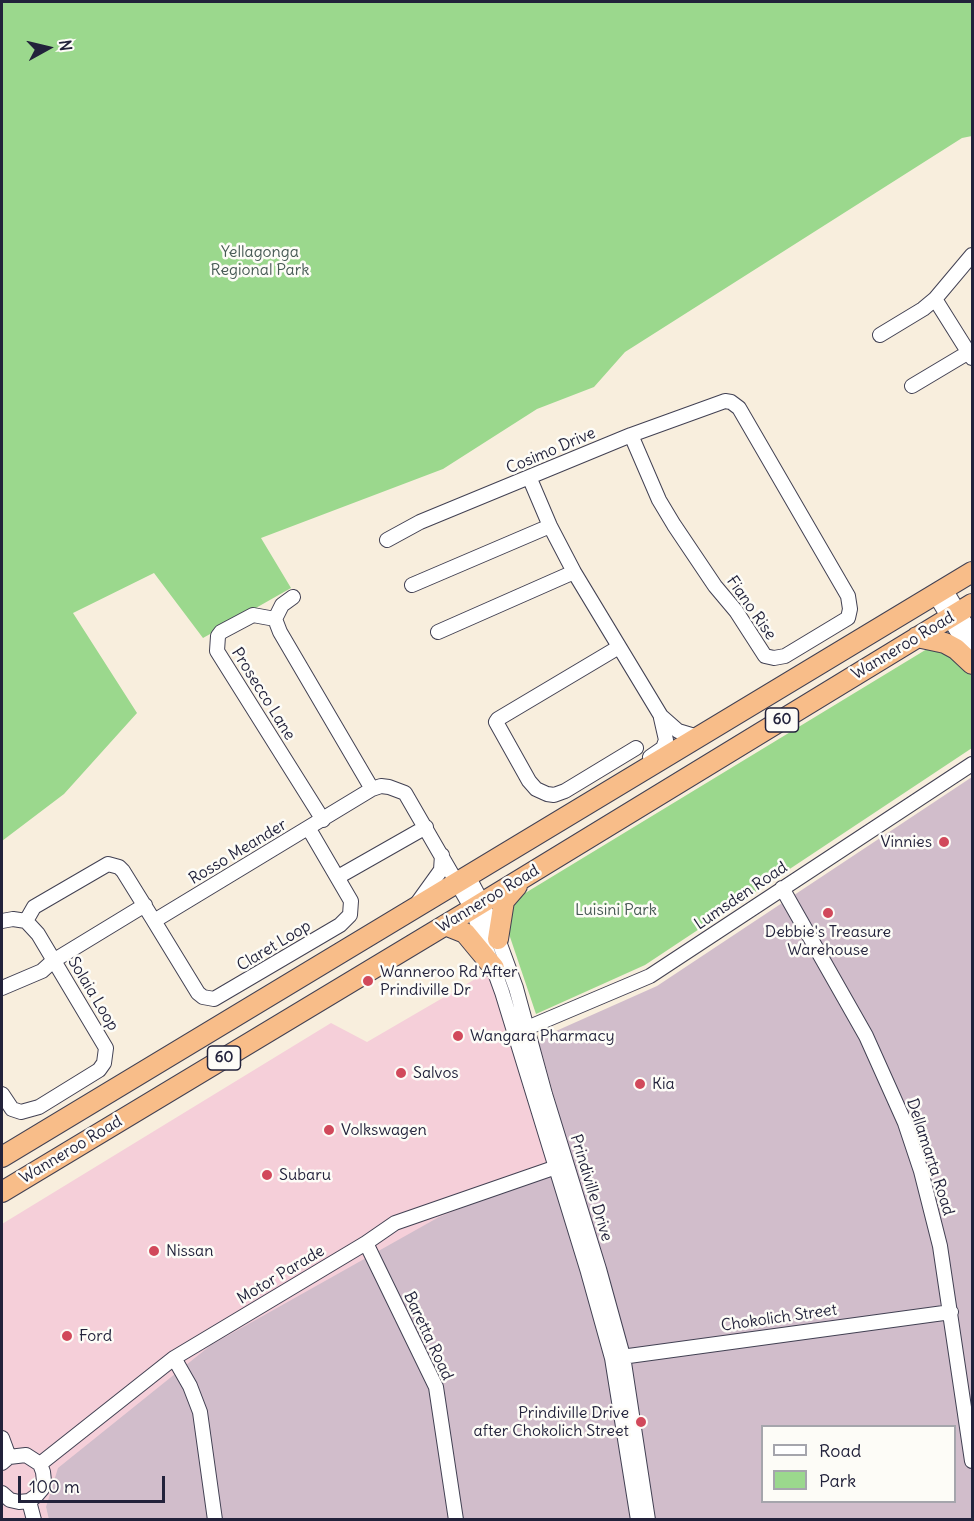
<!DOCTYPE html>
<style>
body{margin:0}
#map{position:relative;width:974px;height:1521px;overflow:hidden;background:#f8eedd;font-family:Delius,sans-serif}
canvas{display:block}
.frame{position:absolute;inset:0;border:3px solid #22223b;pointer-events:none}
.legend{position:absolute;left:761px;top:1425px;width:195px;height:78px;box-sizing:border-box;background:#fdfcf7;border:2px solid #a5a5ac;margin:0;padding:8px 10px;list-style:none;font-size:18px;color:#22223b}
.legend li{display:flex;align-items:center;gap:12px;height:30px}
.legend b{width:30px;border:2px solid #a5a5ac}
.north{position:absolute;left:18px;top:18px;width:60px;height:60px;-webkit-text-stroke:4px #fdfcf7;paint-order:stroke;rotate:82deg;font-size:16px;font-weight:700;line-height:24px;text-align:center;color:#22223b}
.north::after{content:'';display:block;margin:auto;width:21px;height:27px;background:#22223b;clip-path:polygon(50% 0,100% 100%,50% 72%,0 100%)}
.scale{position:absolute;left:18px;top:1476px;width:147px;height:27px;box-sizing:border-box;border:3px solid #22223b;border-top:0;padding-left:8px;font-size:18px;line-height:21px;white-space:nowrap;color:#22223b;-webkit-text-stroke:4px #fdfcf7;paint-order:stroke}
</style>
<div id="map">
<canvas width="974" height="1521"></canvas>
<div class="frame"></div>
<ul class="legend">
<li><b style="height:8px;background:#fff"></b>Road</li>
<li><b style="height:16px;background:#9bd88d"></b>Park</li>
</ul>
<div class="north">N</div>
<div class="scale">100 m</div>
</div>
<script>
const g = document.querySelector('canvas').getContext('2d');
g.lineJoin = 'round';
function fillPath(path, color) { g.fillStyle = color; g.fill(path, 'evenodd'); }
const shape = rows => new Path2D(rows.map(r => 'M' + r).join(''));
function strokePath(path, color, width, dash) { g.strokeStyle = color; g.lineWidth = width; g.lineCap = dash ? 'butt' : 'round'; g.setLineDash(dash || []); g.stroke(path); }
function write(font, color, halo, rows, align = 'center') {
  g.font = font + ' Delius,sans-serif'; g.lineWidth = 5; g.setLineDash([]); g.textBaseline = 'middle'; g.strokeStyle = halo; g.fillStyle = color; for (const [text, x, y, turn = 0] of rows) {
    g.save(); g.translate(x, y); g.rotate((+turn || 0) * Math.PI / 180); g.textAlign = isNaN(turn) ? turn : align; if (halo) g.strokeText(text, 0, 0); g.fillText(text, 0, 0); g.restore();
  }
}
fillPath(shape([
 [501,964,538,1039,574,1164,46,1507,49,1519,2,1520,2,1224,331,1023,367,1042]
]), '#f5cfd9');
fillPath(shape([
 [972,777,972,1519,49,1520,46,1507,58,1468,211,1345,439,1217,573,1164,538,1039,657,986],
 [762,1426,954,1426,954,1502,762,1502]
]), '#d1bdcb');
fillPath(shape([
 [2,2,972,2,972,136,962,138,625,352,594,387,537,409,443,469,261,538,291,588,203,638,154,573,73,613,137,713,64,794,2,841],
 [950,635,972,675,972,748,645,965,536,1014,509,934,494,912]
]), '#9bd88d');
const minor = shape([
 [935,299,972,358],
 [880,335,923,309,935,299,972,255],
 [912,386,969,352],
 [530,479,550,526,574,572,661,716,678,731,698,737],
 [387,540,420,522,631,435,725,401,731,402,739,408,848,596,850,609,848,618,785,656,774,658,765,656,736,611,715,586,674,525,659,500,631,435],
 [412,585,550,526],
 [945,589,972,634],
 [935,595,972,656],
 [293,597,282,605,275,619,280,632,372,789],
 [275,619,253,615,221,632,218,636,217,651,323,820],
 [438,632,574,572],
 [619,647,498,719,496,722,529,781,536,789,547,794,554,795,565,791,636,748],
 [650,757,663,748,666,740,661,718],
 [468,876,482,902,498,939,516,988,545,1094,599,1269,623,1356,648,1520],
 [338,877,426,827],
 [782,888,866,1036,905,1123,921,1171,940,1246,972,1461],
 [418,902,441,870,442,855],
 [2,921,13,919,26,921,38,934,106,1048,104,1063,99,1070,39,1107,21,1112,12,1109,2,1094],
 [26,921,34,907,108,864,119,867,123,871,154,921,372,789,381,786,389,787,405,793,472,909,502,992,588,1272,612,1358,638,1520],
 [154,921,198,993,203,997,214,999,340,925,350,915,351,901,309,829],
 [2,988,42,971,53,961,145,905],
 [520,1031,650,976,972,764],
 [366,1243,436,1387,456,1520],
 [174,1358,190,1386,200,1412,215,1520],
 [614,1358,951,1312],
 [2,1438,9,1457],
 [2,1463,9,1457,26,1455,40,1464,43,1472,44,1481,42,1489,36,1496,29,1501,19,1502,10,1500,2,1493],
 [40,1464,174,1358,366,1243,395,1223,565,1164],
 [29,1501,34,1520]
]);
const highway = shape([
 [917,637,945,643,956,649,972,664],
 [445,925,465,933,494,968],
 [498,939,504,901,517,886],
 [2,1157,972,572],
 [2,1192,472,909,972,604]
]);
strokePath(minor, '#424153', 16);
strokePath(highway, '#424153', 22);
strokePath(minor, '#fff', 14);
strokePath(highway, '#f8bd89', 20);
for (const [x, y, r, color] of [
 [944,842,6,"#d1495b"],
 [828,913,6,"#d1495b"],
 [368,981,6,"#d1495b"],
 [458,1036,6,"#d1495b"],
 [401,1073,6,"#d1495b"],
 [640,1084,6,"#d1495b"],
 [329,1130,6,"#d1495b"],
 [267,1175,6,"#d1495b"],
 [154,1251,6,"#d1495b"],
 [67,1336,6,"#d1495b"],
 [641,1422,6,"#d1495b"]
]) { const dot = new Path2D(); dot.arc(x, y, r, 0, 2 * Math.PI); g.fillStyle = color; g.fill(dot); strokePath(dot, '#fdfcf7', 2); }
for (const [x, y, w] of [
 [782,720,33],
 [224,1058,33]
]) { const box = new Path2D(); box.roundRect(x - w / 2, y - 12, w, 24, 4.5); g.fillStyle = '#fdfcf7'; g.fill(box); strokePath(box, '#22223b', 1.5); }
write('bold 15px', '#22223b', null, [
 ["60",782,720],
 ["60",224,1058]
]);
write('16px', '#465954', '#fdfcf7', [
 ["Yellagonga",260,252],
 ["Regional Park",260,270],
 ["Luisini Park",616,910]
]);
write('16px', '#22223b', '#fdfcf7', [
 ["Cosimo Drive",551,451,-23],
 ["Fiano Rise",751,608,55],
 ["Wanneroo Road",903,646,-31],
 ["Prosecco Lane",263,694,58],
 ["Rosso Meander",238,852,-31],
 ["Lumsden Road",741,896,-34],
 ["Wanneroo Road",488,899,-31],
 ["Claret Loop",274,946,-31],
 ["Solaia Loop",93,994,59],
 ["Wanneroo Road",71,1150,-31],
 ["Dellamarta Road",930,1157,72],
 ["Prindiville Drive",591,1188,73],
 ["Motor Parade",281,1275,-31],
 ["Chokolich Street",779,1318,-8],
 ["Baretta Road",428,1336,65]
]);
write('16px', '#22223b', '#fdfcf7', [
 ["Vinnies",932,842,"right"],
 ["Debbie's Treasure",828,932,"center"],
 ["Warehouse",828,950,"center"],
 ["Wanneroo Rd After",380,972],
 ["Prindiville Dr",380,990],
 ["Wangara Pharmacy",470,1036],
 ["Salvos",413,1073],
 ["Kia",652,1084],
 ["Volkswagen",341,1130],
 ["Subaru",279,1175],
 ["Nissan",166,1251],
 ["Ford",79,1336],
 ["Prindiville Drive",629,1413,"right"],
 ["after Chokolich Street",629,1431,"right"]
], 'left');
</script>
